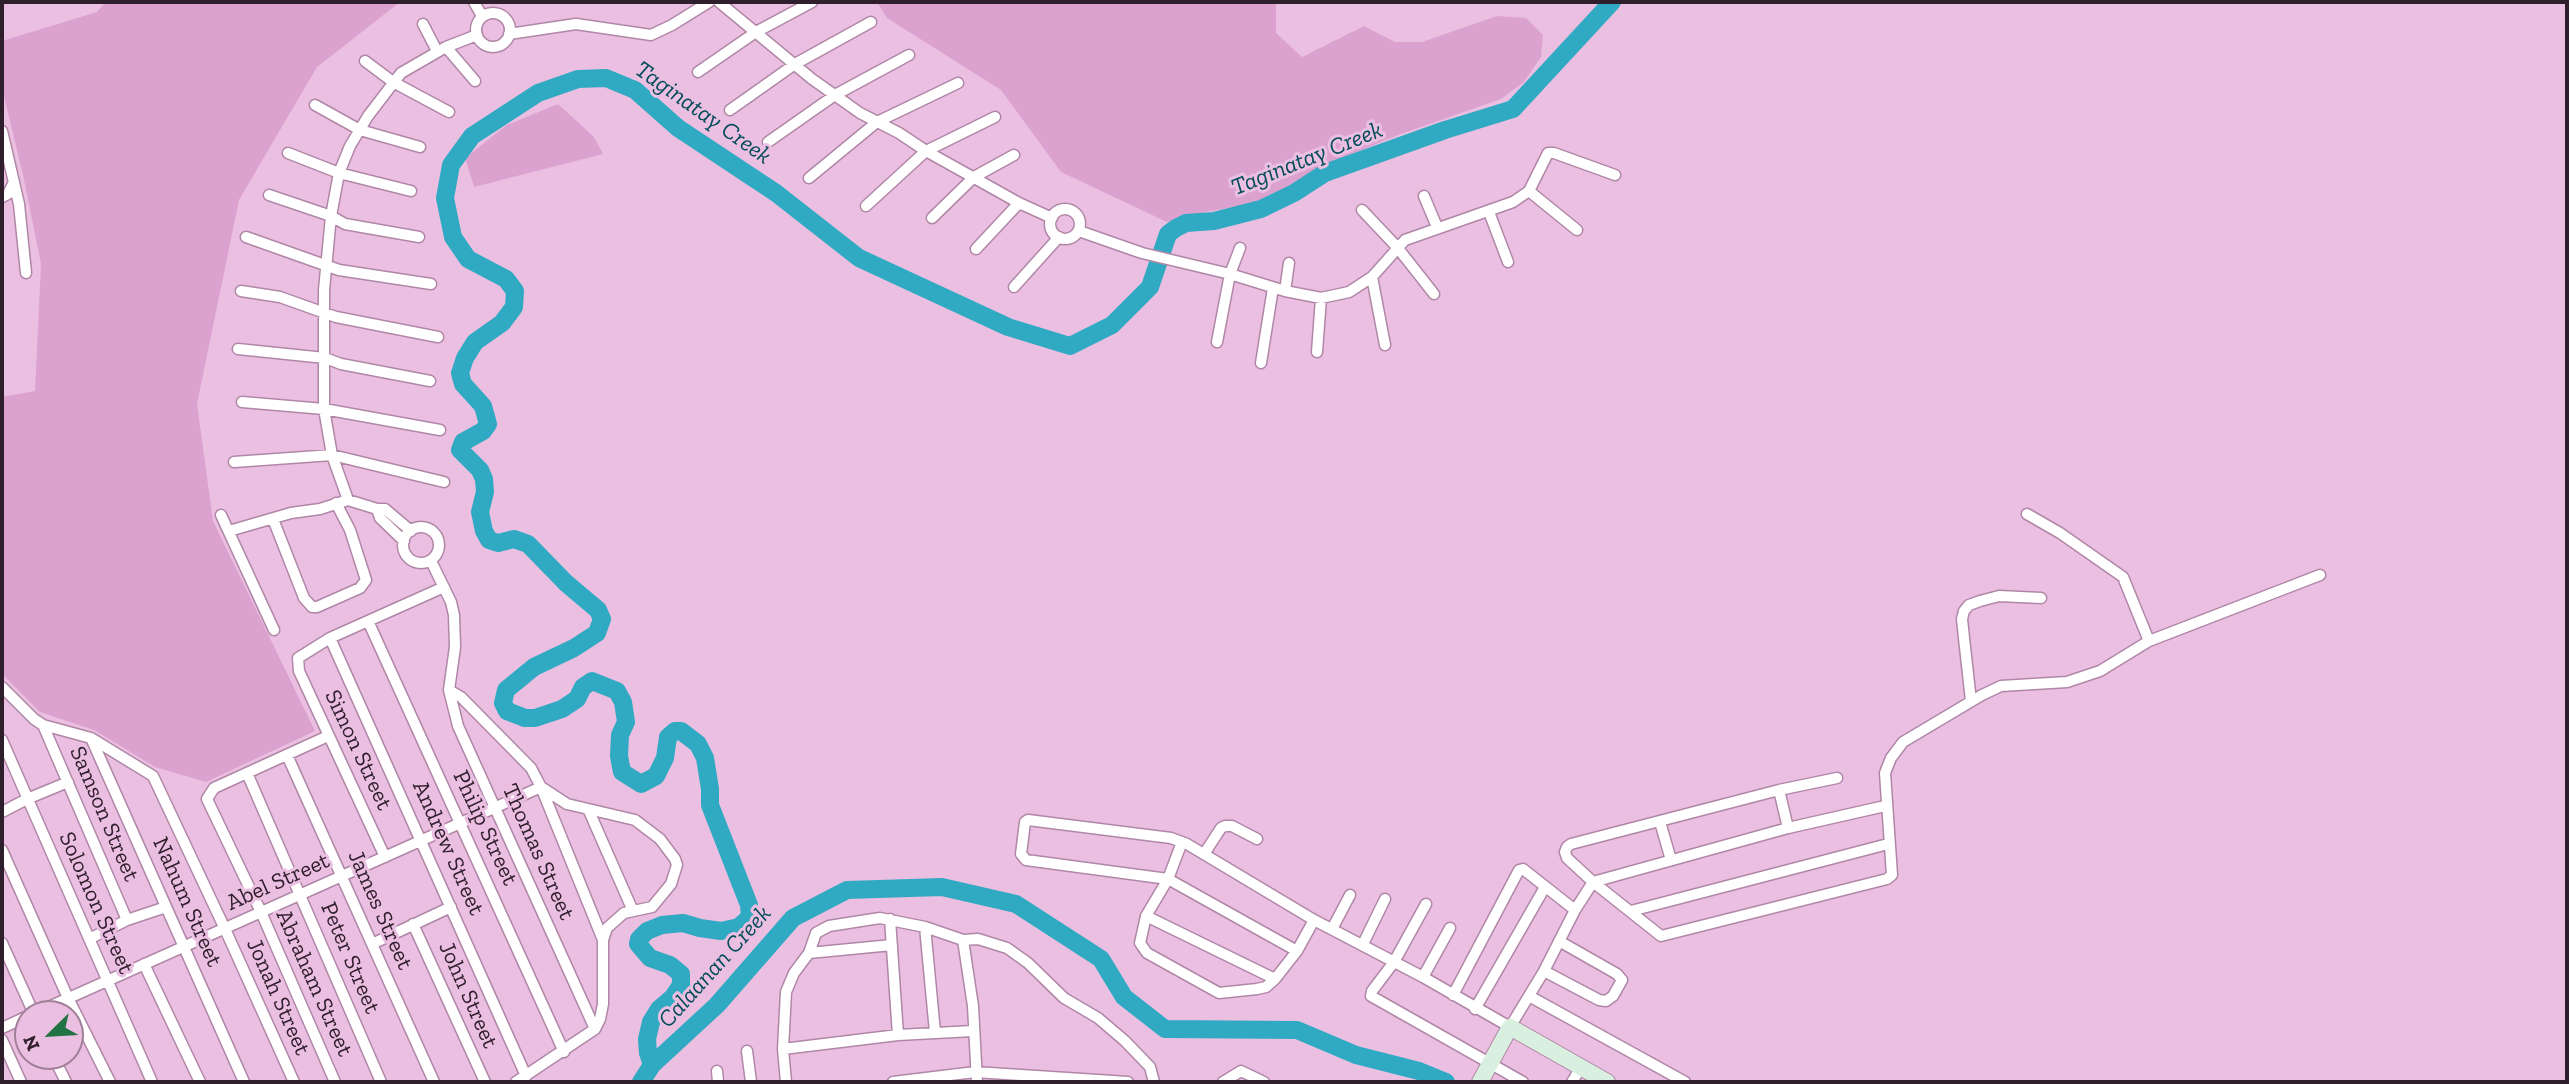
<!DOCTYPE html>
<style>
body{margin:0}
#map{position:relative;width:2569px;height:1084px;overflow:hidden;background:#ebbfe1;font-family:"Zilla Slab",serif}
canvas{display:block}
.frame{position:absolute;inset:0;border:4px solid #2f1e2b;pointer-events:none}
.north{position:absolute;left:14px;top:1000px;width:70px;height:70px;box-sizing:border-box;background:#ebbfe1;border:2px solid #a07f98;border-radius:50%;rotate:246deg;font-size:19px;font-weight:700;line-height:28px;text-align:center;color:#2f1e2b}
.north::after{content:'';display:block;margin:auto;width:24px;height:32px;background:#217344;clip-path:polygon(50% 0,100% 100%,50% 72%,0 100%)}
</style>
<div id="map">
<canvas width="2569" height="1084"></canvas>
<div class="frame"></div>
<div class="north">N</div>
</div>
<script>
const g = document.querySelector('canvas').getContext('2d');
g.lineJoin = 'round';
function fillPath(path, color) { g.fillStyle = color; g.fill(path, 'evenodd'); }
const shape = rows => new Path2D(rows.map(r => 'M' + r).join(''));
function strokePath(path, color, width, dash) { g.strokeStyle = color; g.lineWidth = width; g.lineCap = dash ? 'butt' : 'round'; g.setLineDash(dash || []); g.stroke(path); }
function write(font, color, halo, rows, align = 'center') {
  g.font = font + ' "Zilla Slab",serif'; g.lineWidth = 6; g.setLineDash([]); g.textBaseline = 'middle'; g.strokeStyle = halo; g.fillStyle = color; for (const [text, x, y, turn = 0] of rows) {
    g.save(); g.translate(x, y); g.rotate((+turn || 0) * Math.PI / 180); g.textAlign = isNaN(turn) ? turn : align; if (halo) g.strokeText(text, 0, 0); g.fillText(text, 0, 0); g.restore();
  }
}
fillPath(shape([
 [106,2,400,2,317,67,239,200,197,404,213,521,315,731,206,782,155,767,94,730,40,712,2,674,2,397,35,391,41,264,23,175,2,88,2,41,97,12],
 [877,2,1276,2,1276,33,1302,57,1364,26,1395,42,1422,42,1497,16,1526,18,1543,35,1541,57,1524,82,1501,99,1398,135,1330,163,1274,195,1246,205,1188,215,1167,222,1061,172,1001,90,887,18],
 [558,104,594,137,603,154,474,187,465,158,507,125]
]), '#dba2cf');
strokePath(shape([
 [652,1065,648,1053,647,1039,651,1022,659,1009,673,997,681,985,681,974,670,965,650,958,638,944,639,939,647,931,662,925,683,923,700,928,721,931,739,927,750,917,749,905,710,805,710,789,705,758,698,744,681,731,675,731,668,737,665,758,656,776,641,784,622,772,619,756,620,735,626,722,623,702,617,691,592,681,583,687,577,699,562,709,535,718,525,718,507,711,503,703,506,690,534,667,574,648,597,633,602,619,598,610,566,583,528,544,514,539,498,543,489,540,484,531,480,512,485,492,484,479,480,470,460,450,463,442,483,431,488,424,483,406,463,384,460,373,465,358,475,342,502,323,514,307,515,291,506,279,468,259,453,237,445,198,451,165,472,136,538,93,578,79,606,78,635,90,678,128,776,193,859,258,1008,327,1070,346,1112,325,1150,287,1168,234,1176,228,1186,223,1214,221,1261,209,1294,193,1325,173,1445,130,1513,109,1612,2],
 [641,1082,652,1065,717,1005,793,918,847,890,942,887,1016,904,1101,959,1124,997,1165,1029,1297,1030,1356,1055,1419,1071,1446,1082]
]), '#30aac2', 18);
const street = shape([
 [474,2,482,16],
 [719,2,812,79,860,113,899,133,926,151,1019,203,1052,218],
 '476 30a17 17 0 1 1 34 0a17 17 0 1 1-34 0Z',
 [423,24,437,51],
 [509,34,576,24,651,35,672,25,709,2],
 [446,47,475,81],
 [365,61,393,82,449,112],
 [698,72,756,32,812,2],
 [315,105,360,130,420,147],
 [730,110,795,64,871,22],
 [2,131,19,204,26,273],
 [768,142,835,95,909,55],
 [288,153,339,173,411,191],
 [809,178,877,122,958,83],
 [1529,191,1577,230],
 [269,195,331,216,345,224,419,237],
 [1424,196,1437,227],
 [2,197,8,194,14,182],
 [866,206,926,151,995,117],
 '1050 224a15 15 0 1 1 30 0a15 15 0 1 1-30 0Z',
 [1362,210,1397,247,1434,294],
 [1489,212,1508,262],
 [932,218,974,177,1014,155],
 [1079,231,1142,253,1230,274,1285,291,1321,298,1349,292,1372,277,1405,240,1513,202,1529,191,1548,153,1554,153,1615,175],
 [246,237,339,270,431,284],
 [976,249,1019,203],
 [1372,277,1385,345],
 [1014,287,1059,237],
 [241,291,280,297,336,317,438,337],
 [1285,291,1289,263],
 [1217,342,1230,274,1240,248],
 [238,349,325,358,341,364,430,381],
 [1317,352,1321,298],
 [1261,363,1273,288],
 [242,402,324,409,440,430],
 [234,462,332,455,444,482],
 [348,500,332,455,324,409,324,290,331,216,339,173,350,146,368,116,401,73,446,47,477,35],
 [377,509,380,518,404,541],
 [2027,514,2060,533,2123,577,2149,641],
 [221,515,274,630],
 [273,519,304,598,312,607,317,607,360,588,366,580,350,530,336,503],
 '403 545a18 18 0 1 1 36 0a18 18 0 1 1-36 0Z',
 [229,531,291,513,320,509,348,500,377,509,385,509,411,531],
 [431,561,451,602,454,615,455,647,449,690,458,726,595,1029],
 [368,621,564,1052],
 [330,638,526,1076],
 [2,687,34,719,43,725,91,738,153,776,225,929,294,1082],
 [449,690,461,697,531,768,541,787,603,940],
 [1971,701,1964,638,1962,619,1964,611,1969,605,1980,601,1999,596,2041,598],
 [43,725,127,920],
 [328,736,214,788,207,799,261,912,335,1082],
 [91,738,244,1082],
 [2,740,152,1082],
 [287,755,434,1082],
 [247,773,381,1082],
 [1837,778,1779,790,1571,844,1567,847,1565,852,1567,858,1593,882,1661,936,1887,879,1892,875,1885,773,1891,758,1903,742,1982,695,2001,686,2067,682,2100,671,2149,641,2320,575],
 [1779,790,1788,828],
 [589,811,633,911],
 [2,812,27,799,68,782],
 [1660,822,1671,860],
 [1182,842,1168,879,1146,916,1140,943,1147,953,1219,993,1257,989,1266,987,1275,979,1297,951,1314,920],
 [2,850,68,998,110,1082],
 [1204,854,1221,828,1225,826,1232,826,1257,839],
 [385,857,299,671,298,658,330,638,444,587],
 [1426,904,1394,962,1372,991,1371,996,1523,1082],
 [1631,911,1888,844],
 [1146,916,1275,979],
 [890,919,898,1035],
 [413,924,485,1082],
 [925,927,935,1032],
 [1332,929,1350,895],
 [91,938,127,920,166,907],
 [963,940,973,1006,977,1082],
 [2,943,34,1014],
 [372,944,451,907],
 [1363,944,1385,899],
 [1297,951,1168,879,1026,860,1021,854,1025,822,1028,820,1171,838,1187,844,1314,920,1423,977,1510,1027,1544,971,1575,910,1593,882,1788,828,1885,806],
 [809,953,892,945],
 [144,964,200,1082],
 [1544,971,1599,1000,1606,1001,1613,996,1622,980,1617,974,1559,941],
 [1423,977,1450,928],
 [1453,995,1519,870,1523,869,1575,910],
 [1529,996,1685,1082],
 [1475,1009,1545,887],
 [33,1014,541,787],
 [2,1028,28,1016],
 [2,1040,21,1082],
 [783,1049,898,1035,973,1031],
 [747,1051,751,1082],
 [53,1056,66,1082],
 [717,1071,718,1082],
 [516,1082,595,1029,600,1019,603,1004,603,940,607,928,624,913,652,907,671,884,677,865,675,859,660,839,635,820,567,804,541,787],
 [786,1082,783,1049,786,992,794,973,809,953,816,933,829,926,880,918,925,927,963,940,978,939,1007,948,1028,963,1064,998,1098,1018,1125,1041,1150,1067,1154,1082],
 [893,1082,975,1072,1128,1082],
 [1223,1082,1241,1071,1264,1082],
 [1572,1082,1581,1067]
]);
const secondary = shape([
 [1480,1082,1510,1027,1607,1082]
]);
strokePath(street, '#b087a7', 13);
strokePath(secondary, '#b087a7', 18);
strokePath(street, '#fff', 10);
strokePath(secondary, '#d9f0e0', 16);
write('23px', '#2f1e2b', '#ebbfe1', [
 ["Simon Street",358,750,65],
 ["Samson Street",104,814,67],
 ["Philip Street",485,828,65],
 ["Andrew Street",448,848,66],
 ["Thomas Street",538,852,66],
 ["Abel Street",278,882,-24],
 ["Nahum Street",187,902,66],
 ["Solomon Street",96,903,66],
 ["James Street",380,910,66],
 ["Peter Street",350,958,67],
 ["Abraham Street",314,983,66],
 ["John Street",468,995,66],
 ["Jonah Street",278,997,66]
]);
write('italic 24px', '#024b58', '#ebbfe1', [
 ["Taginatay Creek",703,113,35],
 ["Taginatay Creek",1307,159,-22],
 ["Calaanan Creek",715,967,-48]
]);
</script>
